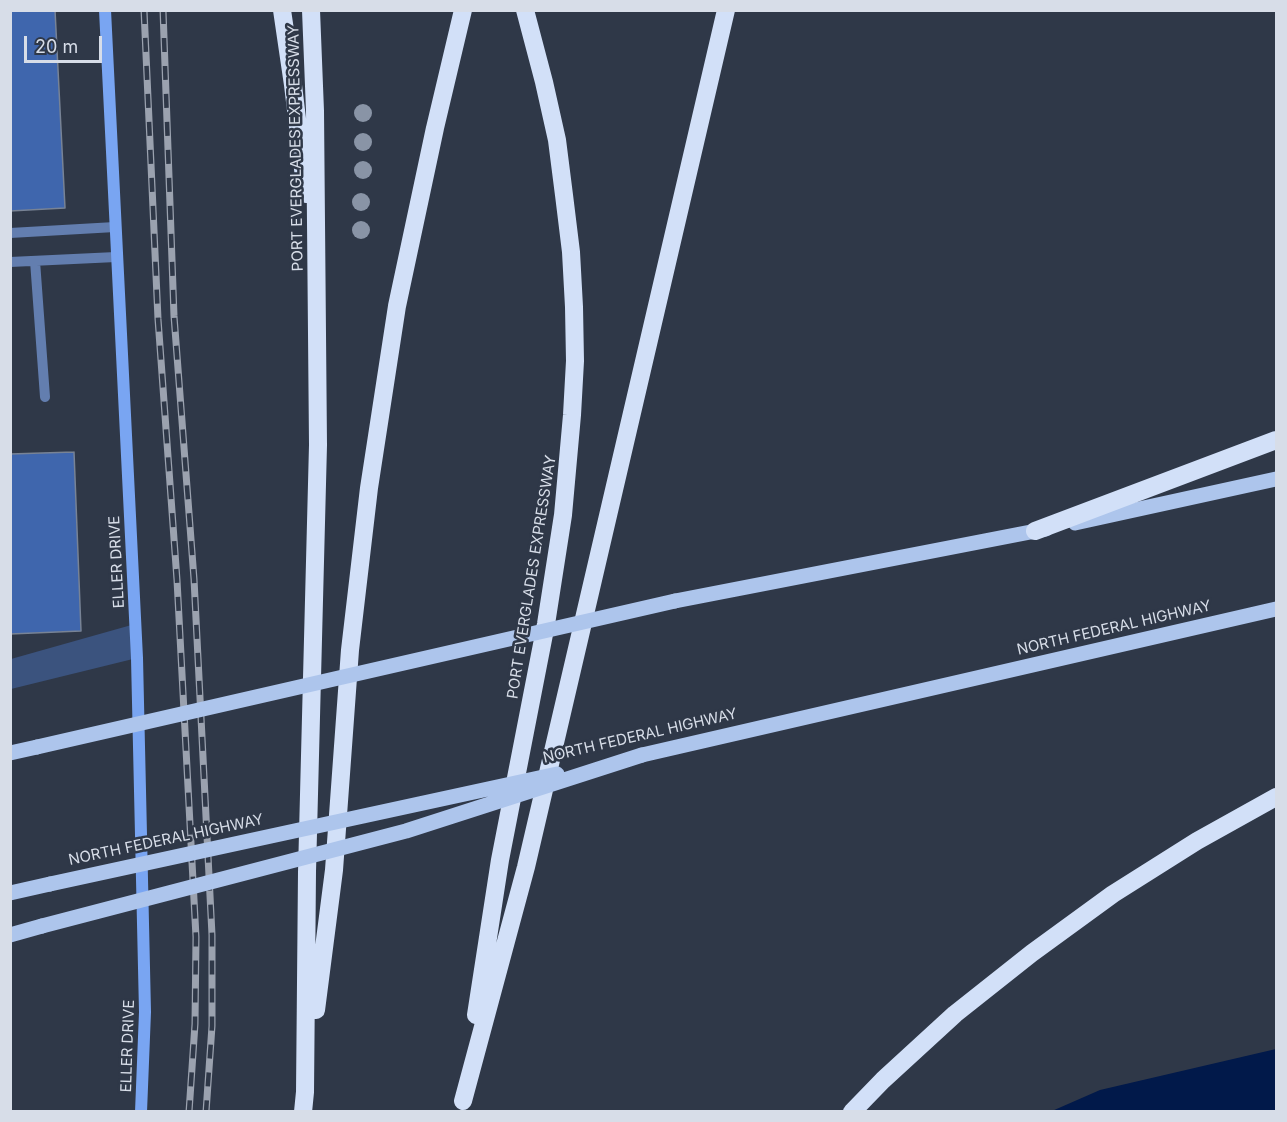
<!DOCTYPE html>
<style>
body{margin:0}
#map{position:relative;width:1287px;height:1122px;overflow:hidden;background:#2f3848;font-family:Inter,sans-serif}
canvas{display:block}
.frame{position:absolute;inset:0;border:12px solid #d7dde8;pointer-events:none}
.scale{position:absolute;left:24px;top:36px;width:78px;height:27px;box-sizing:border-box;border:3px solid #d7dde8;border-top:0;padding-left:8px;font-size:18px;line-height:21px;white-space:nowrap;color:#d7dde8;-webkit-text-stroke:4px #2f3848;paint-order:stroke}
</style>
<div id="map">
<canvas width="1287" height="1122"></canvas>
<div class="frame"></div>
<div class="scale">20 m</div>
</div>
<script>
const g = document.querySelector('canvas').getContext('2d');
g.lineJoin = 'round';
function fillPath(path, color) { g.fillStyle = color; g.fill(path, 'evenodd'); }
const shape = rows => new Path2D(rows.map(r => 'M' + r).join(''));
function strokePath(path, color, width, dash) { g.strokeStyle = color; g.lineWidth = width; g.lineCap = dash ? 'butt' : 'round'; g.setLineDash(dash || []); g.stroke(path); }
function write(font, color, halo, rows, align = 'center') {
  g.font = font + ' Inter,sans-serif'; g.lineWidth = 5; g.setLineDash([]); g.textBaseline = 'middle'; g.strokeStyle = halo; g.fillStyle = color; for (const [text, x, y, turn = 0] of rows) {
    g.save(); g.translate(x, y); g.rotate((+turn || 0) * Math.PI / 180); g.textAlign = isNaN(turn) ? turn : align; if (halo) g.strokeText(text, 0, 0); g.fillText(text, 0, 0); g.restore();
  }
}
fillPath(shape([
 [135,624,137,658,11,689,11,659]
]), '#3b537e');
fillPath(shape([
 [1276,1049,1276,1111,1052,1111,1100,1090]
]), '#01194a');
const building = shape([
 [10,10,55,10,65,208,10,211,10,10],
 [74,452,81,631,10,634,10,454,74,452]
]);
fillPath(building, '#3f66ad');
strokePath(building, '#788395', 1.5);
strokePath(shape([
 [10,233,115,227],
 [35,261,45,397],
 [10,262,116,257]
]), '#637eaf', 10);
strokePath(shape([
 [105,10,137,658,145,1012,141,1112]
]), '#79a5f2', 12);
strokePath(shape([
 [1075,523,1276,479],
 [675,601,1046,529],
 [10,753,37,747],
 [642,755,1276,609],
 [10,893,50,884],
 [10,935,42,926]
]), '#adc5ec', 15);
strokePath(shape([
 [282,10,293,85,306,194],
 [1035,531,1276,440],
 [316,1010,334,870,350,650,369,488,397,306,435,128,463,10],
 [476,1015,500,860,546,624,563,515,572,415,575,361,574,307,571,252,564,195,557,140,544,82,525,10],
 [463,1101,526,867,726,10],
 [303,1112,305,1092,307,872,318,445,315,111,311,10],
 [852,1112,883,1080,955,1014,1032,953,1113,894,1197,841,1276,797]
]), '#d2e0f8', 18);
const rail = shape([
 [144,10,158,319,177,580,196,937,195,1024,189,1112],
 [163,10,174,316,194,579,212,935,212,1026,206,1112]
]);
strokePath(rail, '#9ba2af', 7);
strokePath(rail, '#2f3848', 4.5, [14]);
strokePath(shape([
 [37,747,675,601],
 [50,884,557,774],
 [42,926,406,831,642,755]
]), '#adc5ec', 15);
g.fillStyle = '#8994a6';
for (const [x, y] of [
 [363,113],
 [363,142],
 [363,170],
 [361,202],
 [361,230]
]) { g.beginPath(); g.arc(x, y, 9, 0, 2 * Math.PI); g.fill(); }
write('15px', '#d7dde8', '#2f3848', [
 ["PORT EVERGLADES EXPRESSWAY",296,148,-91],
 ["ELLER DRIVE",117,562,-93],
 ["PORT EVERGLADES EXPRESSWAY",532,577,-81],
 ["NORTH FEDERAL HIGHWAY",1114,628,-13],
 ["NORTH FEDERAL HIGHWAY",640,736,-13],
 ["NORTH FEDERAL HIGHWAY",166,840,-12],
 ["ELLER DRIVE",128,1046,-88]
]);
</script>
